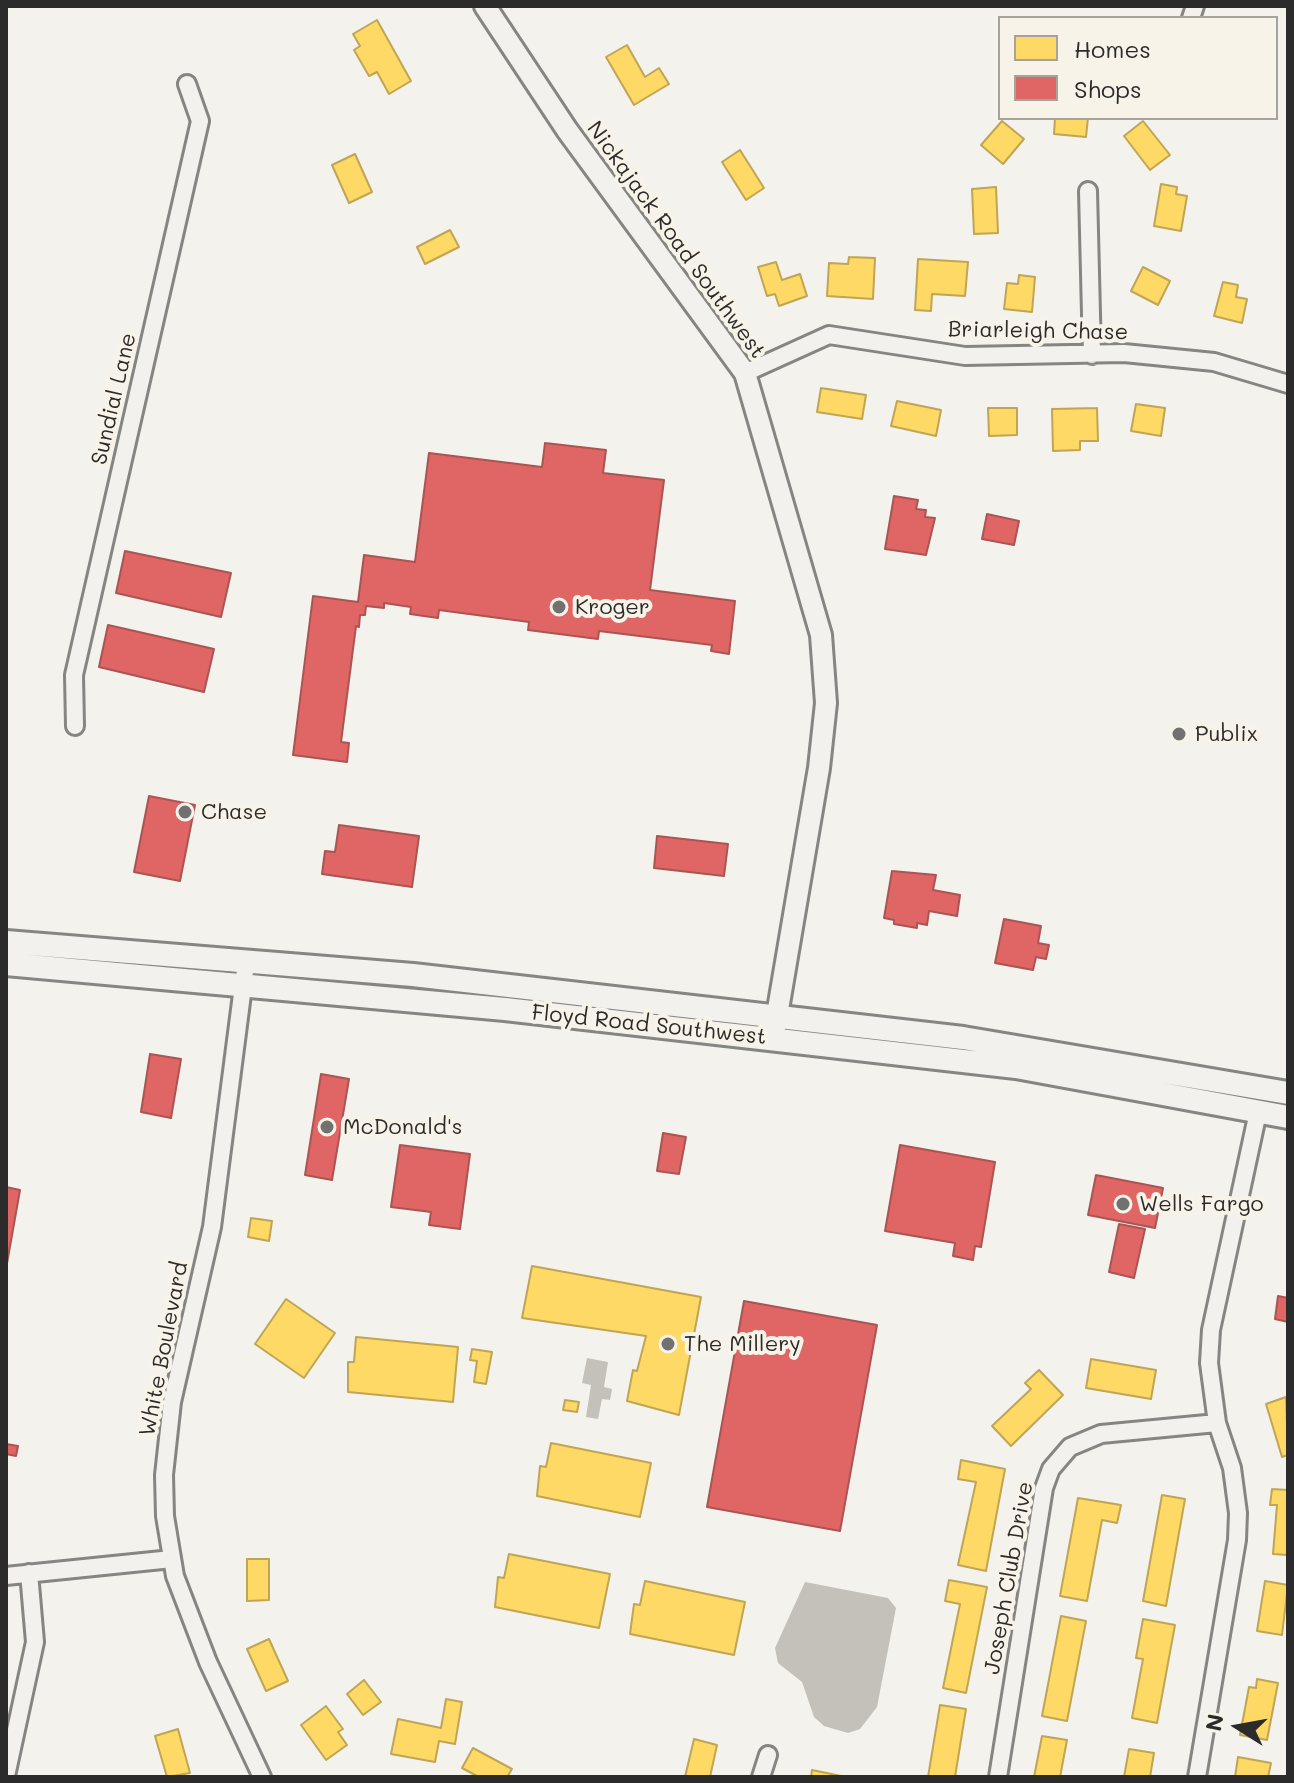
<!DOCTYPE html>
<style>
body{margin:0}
#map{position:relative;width:1294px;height:1783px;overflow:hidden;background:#f4f2ec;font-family:Mali,sans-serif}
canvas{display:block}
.frame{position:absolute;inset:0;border:8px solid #2b2b2b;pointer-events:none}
.legend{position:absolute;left:998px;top:16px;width:280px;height:104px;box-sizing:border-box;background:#f7f3e8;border:2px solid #a5a39c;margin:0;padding:10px 14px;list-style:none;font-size:24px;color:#2b2b2b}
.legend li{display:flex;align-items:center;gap:16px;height:40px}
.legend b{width:40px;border:2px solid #a5a39c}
.north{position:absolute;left:1198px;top:1687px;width:80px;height:80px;-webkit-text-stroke:6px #f7f3e8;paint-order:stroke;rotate:281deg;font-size:22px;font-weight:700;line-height:32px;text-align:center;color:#2b2b2b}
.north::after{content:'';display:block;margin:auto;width:28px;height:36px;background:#2b2b2b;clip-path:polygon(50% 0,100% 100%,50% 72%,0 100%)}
</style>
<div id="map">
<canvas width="1294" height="1783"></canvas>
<div class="frame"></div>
<ul class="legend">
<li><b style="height:22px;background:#ffd966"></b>Homes</li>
<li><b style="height:22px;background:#e06666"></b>Shops</li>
</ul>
<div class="north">N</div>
</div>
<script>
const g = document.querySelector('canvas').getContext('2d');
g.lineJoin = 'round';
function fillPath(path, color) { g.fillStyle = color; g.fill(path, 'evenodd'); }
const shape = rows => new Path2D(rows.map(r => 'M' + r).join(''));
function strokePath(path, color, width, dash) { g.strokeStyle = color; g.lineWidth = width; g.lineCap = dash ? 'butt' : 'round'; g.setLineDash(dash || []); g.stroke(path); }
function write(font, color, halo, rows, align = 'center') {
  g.font = font + ' Mali,sans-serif'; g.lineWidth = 8; g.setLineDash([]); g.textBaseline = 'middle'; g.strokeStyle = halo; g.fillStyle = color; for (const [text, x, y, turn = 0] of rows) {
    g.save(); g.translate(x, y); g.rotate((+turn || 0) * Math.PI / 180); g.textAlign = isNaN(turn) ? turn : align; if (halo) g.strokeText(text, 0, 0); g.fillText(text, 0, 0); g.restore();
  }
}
fillPath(shape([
 [587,1358,608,1362,604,1387,612,1389,610,1400,602,1399,598,1419,586,1417,591,1385,582,1383],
 [805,1582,888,1598,896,1608,877,1707,860,1729,848,1733,824,1726,814,1717,802,1682,778,1663,775,1648]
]), '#c4c1ba');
const homes = shape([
 [377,20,411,81,389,94,377,72,369,76,354,50,360,46,353,34,377,20],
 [627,45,645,77,659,68,669,84,634,105,606,57,627,45],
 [1055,118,1088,118,1086,137,1054,134,1055,118],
 [1002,121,1024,139,1003,164,981,145,1002,121],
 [1143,121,1170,155,1150,170,1124,136,1143,121],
 [740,150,764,188,746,200,722,162,740,150],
 [355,154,372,192,349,203,332,165,355,154],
 [1161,184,1177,187,1176,194,1187,196,1181,231,1154,226,1161,184],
 [996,187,998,233,974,234,972,189,996,187],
 [450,230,459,247,425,264,417,247,450,230],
 [849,257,875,258,873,299,827,296,829,263,848,264,849,257],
 [918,259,968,262,965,296,932,294,931,311,915,310,918,259],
 [776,262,782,280,800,274,807,296,779,306,775,294,767,296,758,267,776,262],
 [1143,267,1170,281,1158,305,1131,291,1143,267],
 [1019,275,1035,277,1032,312,1004,309,1007,283,1018,284,1019,275],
 [1223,282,1238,285,1236,297,1247,299,1242,323,1214,316,1223,282],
 [821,388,866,395,862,419,817,412,821,388],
 [897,401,941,410,936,436,891,426,897,401],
 [1136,404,1165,408,1161,436,1131,431,1136,404],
 [988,408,1017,408,1017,435,989,436,988,408],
 [1097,408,1098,441,1080,441,1080,450,1053,451,1052,409,1097,408],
 [251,1218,272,1221,269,1241,248,1237,251,1218],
 [532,1266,701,1297,679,1415,627,1401,633,1370,637,1371,646,1336,522,1318,532,1266],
 [286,1299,335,1333,304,1378,255,1344,286,1299],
 [356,1337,458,1347,453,1402,348,1392,348,1362,354,1362,356,1337],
 [472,1349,492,1352,486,1384,474,1382,477,1361,470,1360,472,1349],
 [1091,1359,1156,1370,1151,1399,1086,1388,1091,1359],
 [1039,1370,1063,1395,1011,1446,992,1426,1031,1389,1025,1383,1039,1370],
 [1286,1397,1288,1455,1282,1457,1266,1404,1286,1397],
 [565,1400,579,1402,577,1412,563,1410,565,1400],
 [551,1443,651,1463,640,1517,537,1496,540,1466,546,1467,551,1443],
 [961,1460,1005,1469,986,1571,958,1565,976,1482,958,1479,961,1460],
 [1272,1489,1288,1490,1288,1555,1273,1554,1277,1505,1270,1505,1272,1489],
 [1162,1495,1185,1499,1166,1606,1143,1601,1162,1495],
 [1078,1498,1121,1505,1117,1523,1102,1520,1087,1601,1060,1596,1078,1498],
 [509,1554,610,1574,599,1628,495,1607,498,1577,504,1578,509,1554],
 [247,1559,269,1559,269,1600,247,1601,247,1559],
 [949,1580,987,1587,966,1693,943,1688,960,1604,945,1601,949,1580],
 [645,1581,745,1602,734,1655,630,1634,634,1604,640,1605,645,1581],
 [1265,1581,1288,1585,1282,1635,1257,1631,1265,1581],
 [1061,1616,1086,1621,1067,1721,1042,1716,1061,1616],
 [1143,1619,1175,1625,1157,1723,1132,1718,1143,1659,1136,1658,1143,1619],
 [269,1639,288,1681,266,1691,247,1649,269,1639],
 [1257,1679,1278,1683,1267,1740,1240,1735,1249,1687,1256,1688,1257,1679],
 [364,1680,381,1702,363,1715,347,1694,364,1680],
 [446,1699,462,1702,455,1744,439,1741,435,1762,391,1754,398,1719,441,1728,446,1699],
 [940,1705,966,1709,955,1777,928,1777,940,1705],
 [326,1706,343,1729,338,1732,347,1745,326,1760,301,1725,326,1706],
 [178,1729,190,1773,167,1777,155,1736,178,1729],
 [1042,1736,1067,1740,1060,1777,1034,1777,1042,1736],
 [694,1739,717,1745,710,1777,685,1777,694,1739],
 [473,1748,512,1769,507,1777,479,1777,462,1768,473,1748],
 [1129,1749,1154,1753,1150,1777,1124,1777,1129,1749],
 [1238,1757,1271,1763,1268,1777,1235,1777,1238,1757],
 [812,1770,846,1777,811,1777,812,1770]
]);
fillPath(homes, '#ffd966');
strokePath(homes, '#bfa554', 2);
const shops = shape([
 [545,443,606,450,603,473,664,480,650,590,735,601,729,654,711,651,712,645,599,631,598,639,528,630,529,622,439,610,438,618,410,614,411,607,384,603,384,608,366,606,365,615,360,615,359,627,356,626,341,742,349,743,347,762,293,755,313,596,358,602,364,555,415,562,429,453,542,467,545,443],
 [894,496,918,500,916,509,926,510,925,517,935,518,926,555,885,549,894,496],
 [987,514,1019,521,1014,545,982,539,987,514],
 [125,551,231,573,221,617,116,593,125,551],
 [108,625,214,649,204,692,99,667,108,625],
 [149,796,195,805,180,881,134,872,149,796],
 [339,825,419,836,412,887,322,874,325,851,335,852,339,825],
 [657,836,728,844,724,876,654,868,657,836],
 [892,871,936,875,933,890,960,895,957,916,929,911,927,925,917,923,917,928,894,924,894,920,884,918,892,871],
 [1004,919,1041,926,1038,943,1049,945,1046,959,1036,957,1033,970,995,963,1004,919],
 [150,1054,181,1059,171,1118,141,1112,150,1054],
 [321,1074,349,1079,332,1180,305,1175,321,1074],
 [663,1133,686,1137,679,1174,657,1171,663,1133],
 [400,1145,470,1154,460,1229,429,1225,431,1212,391,1207,400,1145],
 [900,1145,995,1162,981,1247,975,1246,973,1260,953,1256,955,1243,885,1231,900,1145],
 [1096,1175,1163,1188,1155,1228,1088,1215,1096,1175],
 [6,1187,20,1190,6,1269,6,1187],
 [1119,1224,1145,1229,1134,1278,1109,1272,1119,1224],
 [1278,1296,1288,1298,1288,1322,1275,1319,1278,1296],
 [744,1301,877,1325,840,1531,707,1507,744,1301],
 [6,1444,18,1446,16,1456,6,1454,6,1444]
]);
fillPath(shops, '#e06666');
strokePath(shops, '#aa5454', 2);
const minor = shape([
 [1191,18,1195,6],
 [1088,191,1092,355],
 [745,373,829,335,965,356,1124,353,1214,362,1288,384],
 [75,726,74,675,200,121,187,84],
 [246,963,212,1227,172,1402,164,1475,165,1516,175,1576,208,1662,262,1777],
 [1217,1423,1209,1363,1211,1330,1258,1112],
 [6,1576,172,1559],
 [6,1776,35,1642,29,1573],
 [761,1777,768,1755],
 [998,1777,1044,1488,1051,1469,1070,1447,1101,1434,1217,1423,1232,1468,1238,1513,1237,1540,1197,1777]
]);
const tertiary = shape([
 [485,6,567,130,745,373,821,635,826,703,819,768,773,1039]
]);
const secondary = shape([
 [6,942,413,975,963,1038,1288,1093],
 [6,964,505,1009,1016,1067,1288,1117]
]);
strokePath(minor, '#858582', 22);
strokePath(tertiary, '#858582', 26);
strokePath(secondary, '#858582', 28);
strokePath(minor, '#f2f1ed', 16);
strokePath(tertiary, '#f2f1ed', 20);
strokePath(secondary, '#f2f1ed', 22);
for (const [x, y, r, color] of [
 [559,607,8,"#71716f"],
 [1179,734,8,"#71716f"],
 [185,812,8,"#71716f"],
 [327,1127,8,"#71716f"],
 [1123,1204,8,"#71716f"],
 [668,1344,8,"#71716f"]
]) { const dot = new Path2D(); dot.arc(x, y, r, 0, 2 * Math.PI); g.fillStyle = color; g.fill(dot); strokePath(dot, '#f7f3e8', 3); }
write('22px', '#2b2b2b', '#f7f3e8', [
 ["Nickajack Road Southwest",676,240,54],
 ["Briarleigh Chase",1038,331,1],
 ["Sundial Lane",114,399,-77],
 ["Floyd Road Southwest",649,1025,6],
 ["White Boulevard",164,1349,-79],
 ["Joseph Club Drive",1009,1578,-80]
]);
write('22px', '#2b2b2b', '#f7f3e8', [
 ["Kroger",575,607],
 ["Publix",1195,734],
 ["Chase",201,812],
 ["McDonald's",343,1127],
 ["Wells Fargo",1139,1204],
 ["The Millery",684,1344]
], 'left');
</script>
